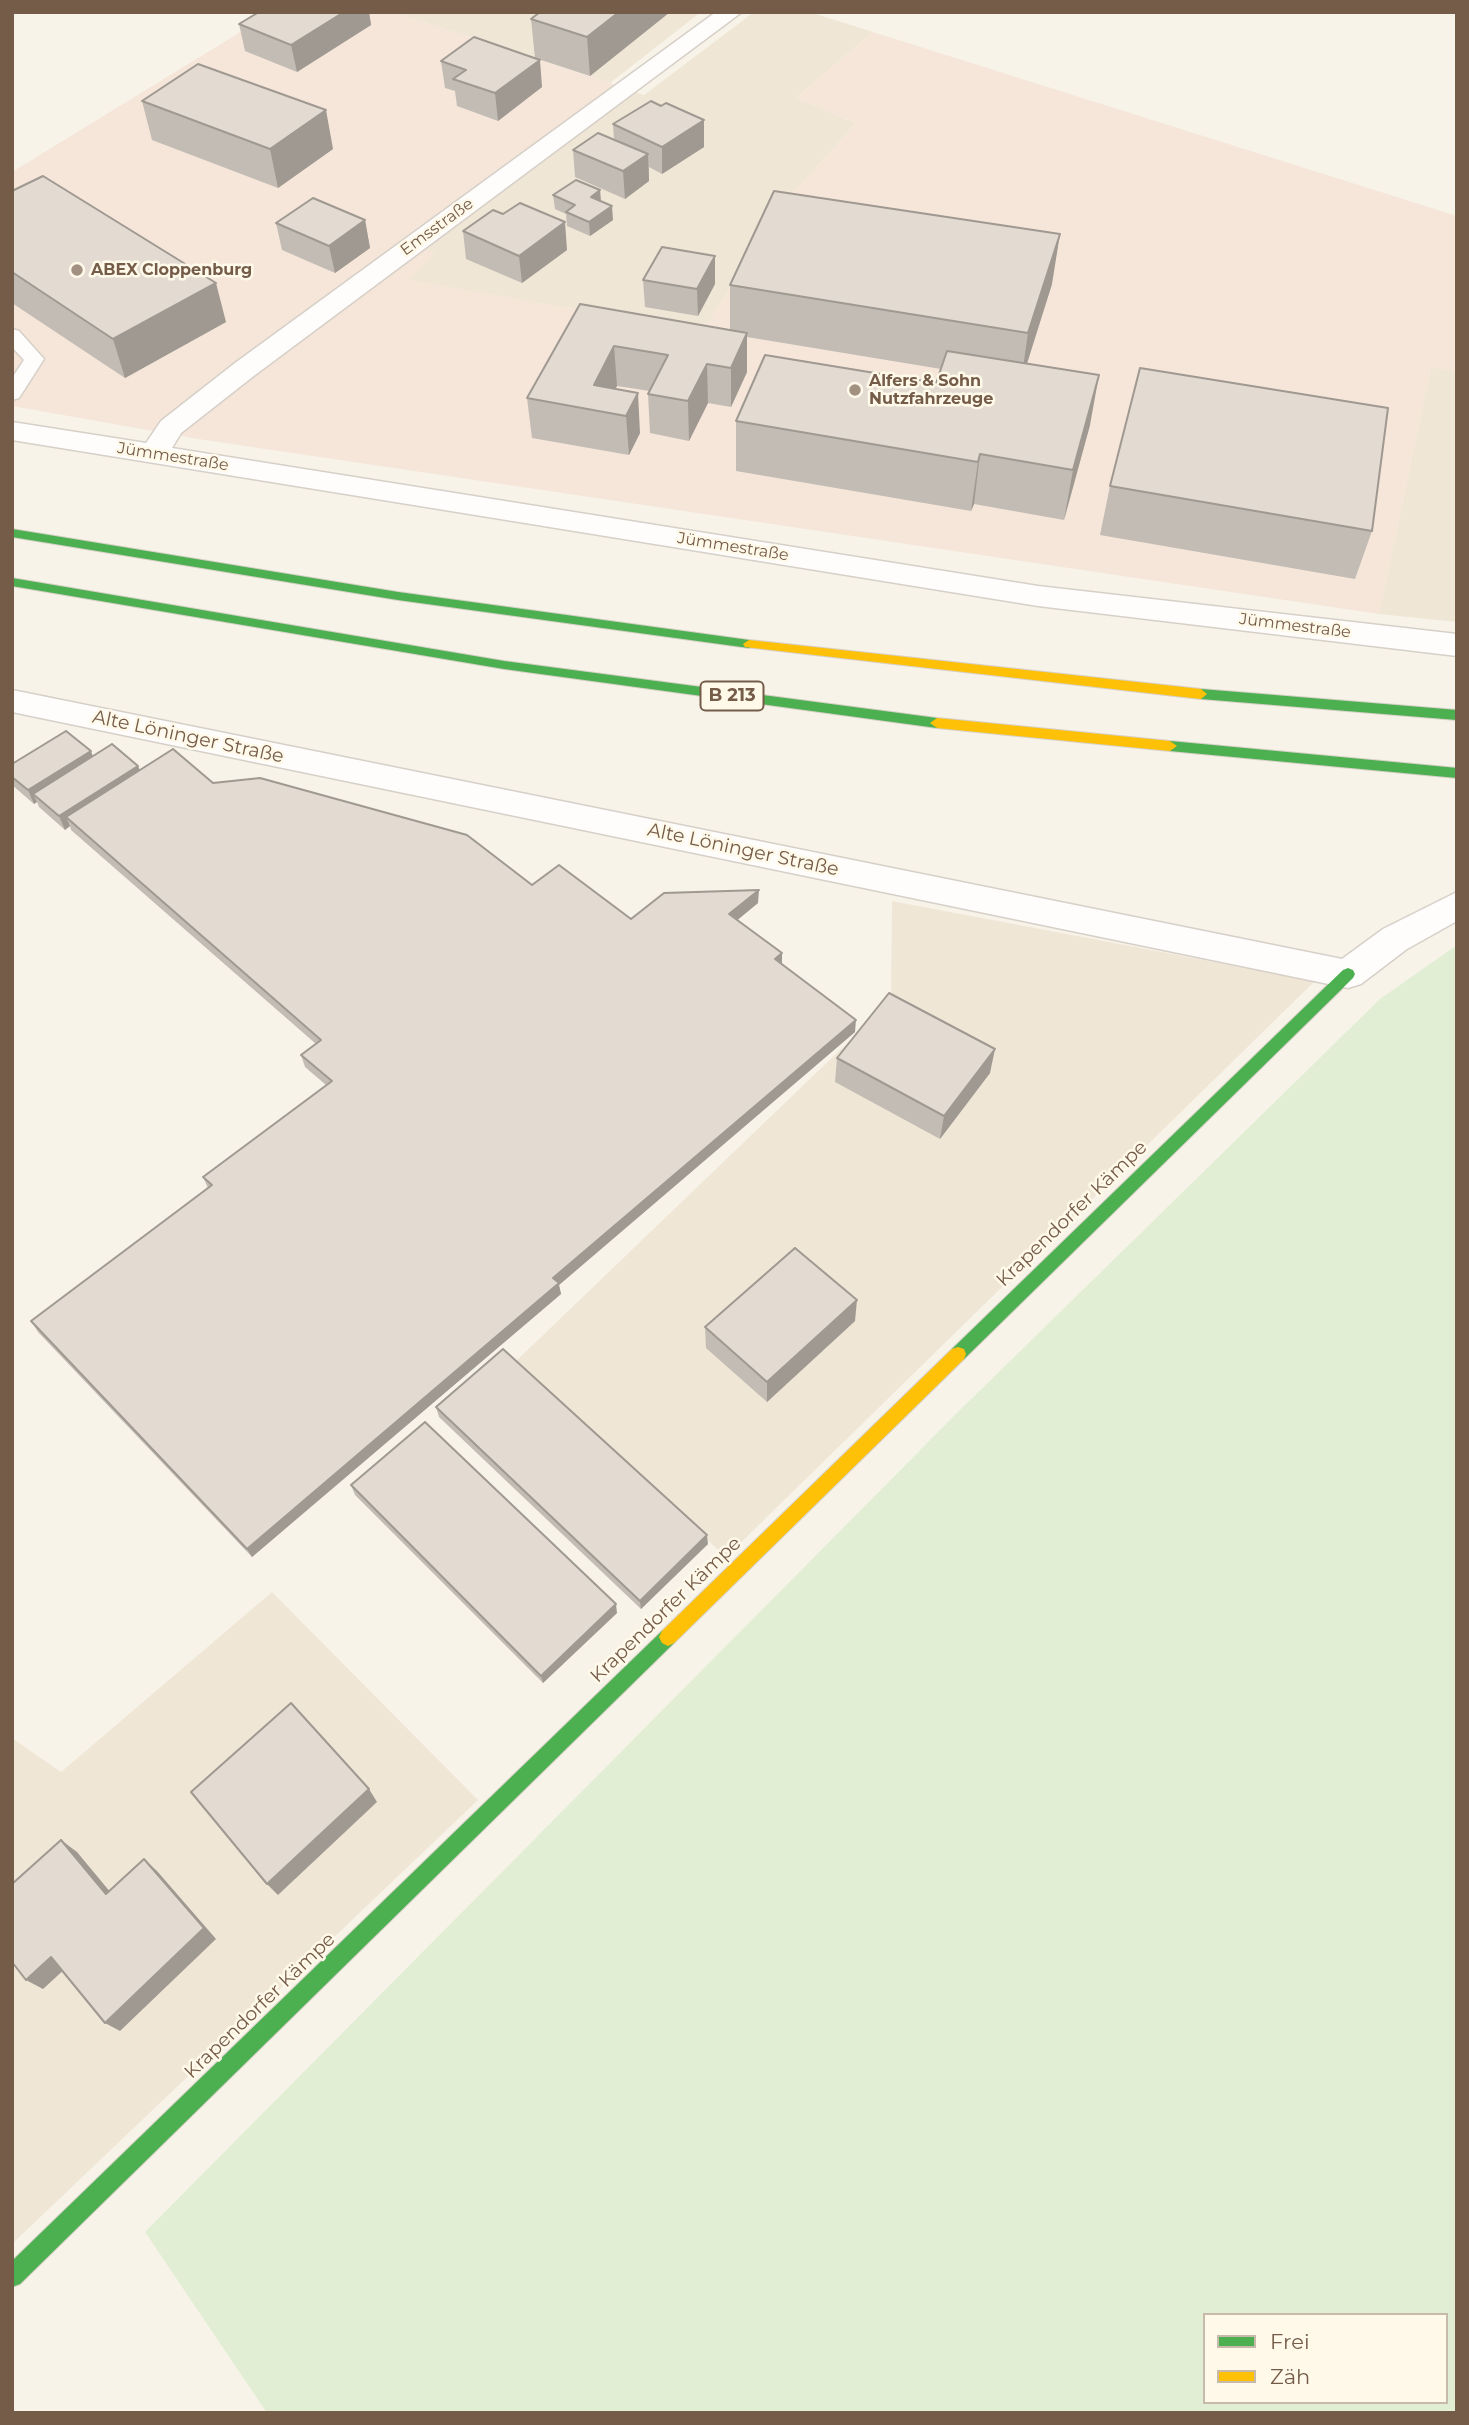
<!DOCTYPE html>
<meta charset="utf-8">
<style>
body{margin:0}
#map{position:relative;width:1469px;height:2425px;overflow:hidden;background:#f7f3e9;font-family:Montserrat,sans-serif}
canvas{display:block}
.frame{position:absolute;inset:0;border:14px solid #755c49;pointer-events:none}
.legend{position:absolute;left:1203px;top:2313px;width:245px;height:91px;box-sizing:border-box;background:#fff9ea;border:2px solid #c8baaa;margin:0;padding:9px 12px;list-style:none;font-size:21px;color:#755c49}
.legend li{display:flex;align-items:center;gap:14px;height:35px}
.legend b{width:35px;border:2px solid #c8baaa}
</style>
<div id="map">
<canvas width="1469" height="2425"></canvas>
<div class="frame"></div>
<ul class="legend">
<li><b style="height:9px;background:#4caf50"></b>Frei</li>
<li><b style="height:9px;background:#ffc107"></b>Zäh</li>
</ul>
</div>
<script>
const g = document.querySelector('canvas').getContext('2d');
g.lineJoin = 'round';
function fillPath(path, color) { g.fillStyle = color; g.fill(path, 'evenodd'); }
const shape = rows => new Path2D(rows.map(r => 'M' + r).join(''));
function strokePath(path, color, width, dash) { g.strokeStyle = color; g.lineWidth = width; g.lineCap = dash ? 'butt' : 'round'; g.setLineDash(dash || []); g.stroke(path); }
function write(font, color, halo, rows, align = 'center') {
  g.font = font + ' Montserrat,sans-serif'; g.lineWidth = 5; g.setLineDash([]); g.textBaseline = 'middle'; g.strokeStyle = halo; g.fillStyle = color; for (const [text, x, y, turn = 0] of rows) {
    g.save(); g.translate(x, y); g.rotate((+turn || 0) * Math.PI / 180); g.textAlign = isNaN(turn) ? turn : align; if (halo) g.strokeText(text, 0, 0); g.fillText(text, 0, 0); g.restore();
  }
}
fillPath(shape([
 [393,12,701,12,610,83],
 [754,12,810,12,873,32,796,98,856,123,779,209,703,332,409,280,402,243,619,86,644,95],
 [1431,367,1457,371,1457,622,1379,614],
 [892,901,1315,981,726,1557,514,1363,891,1001],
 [272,1592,478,1800,12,2244,12,1738,61,1772]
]), '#f0e6d6');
fillPath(shape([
 [273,12,393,12,619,86,403,243,435,253,410,280,703,332,779,209,856,123,796,98,873,32,1457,216,1457,371,1431,367,1379,614,198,439,12,406,12,172]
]), '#f5e6d9');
fillPath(shape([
 [1457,945,1457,2413,267,2413,145,2232,959,1411,1380,999],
 [1205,2315,1446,2315,1446,2402,1205,2402]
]), '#e1eed4');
const lane = shape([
 [12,329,19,331,44,359,19,398,12,400,12,378,24,360,12,347,12,329]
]);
const street = shape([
 [716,12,742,12,255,375,181,433,172,448,1038,586,1457,634,1457,656,1038,606,12,440,12,422,146,443,161,421,235,363,716,12],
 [12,690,1342,959,1383,929,1457,892,1457,921,1407,949,1361,984,1348,988,12,712,12,690]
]);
const fast = shape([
 [12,529,398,592,749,640,755,644,749,648,398,600,12,537,12,529],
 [12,578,504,661,937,718,944,723,937,728,504,669,12,586,12,578],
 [1201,689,1457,710,1457,720,1201,699,1195,694,1201,689],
 [1170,741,1457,768,1457,778,1170,751,1163,746,1170,741],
 [1348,968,1353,970,1355,974,1353,978,964,1359,958,1361,952,1359,950,1354,952,1349,1343,970,1348,968],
 [668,1628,674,1631,677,1637,674,1643,20,2284,12,2287,12,2261,662,1631,668,1628]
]);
const slow = shape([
 [749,640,1201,689,1207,694,1201,699,745,647,743,644,749,640],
 [937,718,1170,741,1177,746,1170,751,937,728,930,723,937,718],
 [958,1347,964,1349,966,1354,964,1359,674,1643,668,1646,662,1643,659,1637,662,1631,952,1349,958,1347]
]);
strokePath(lane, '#d6d0c8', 3);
strokePath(street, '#d6d0c8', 3);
strokePath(fast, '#d6d0c7', 2);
strokePath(slow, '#d6d0c7', 2);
fillPath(lane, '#fefdfc');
fillPath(street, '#fefdfc');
fillPath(fast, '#4caf50');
fillPath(slow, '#ffc107');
fillPath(shape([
 [259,12,369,12,371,25,297,72,245,51,239,24],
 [538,12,670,12,590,76,535,58,531,19,540,13],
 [441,61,542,87,498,121,457,106,455,91,445,88],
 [142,101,333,149,278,188,152,140],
 [613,124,704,147,662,174,649,167,649,181,625,199,575,177,573,150,614,140],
 [600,190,601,201,613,220,590,236,567,226,566,214,555,209,553,195],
 [12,191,226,322,125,378,12,303],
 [365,220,370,248,335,273,282,250,276,223],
 [463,231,567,250,522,283,466,259],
 [715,256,715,284,698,316,645,307,643,280],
 [1052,284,1027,364,1090,425,1064,520,974,504,971,511,736,471,736,421,936,383,941,369,747,337,747,372,731,407,708,403,689,441,650,433,648,394,650,391,617,386,615,389,640,433,629,455,532,438,527,398,580,304,730,330,730,285],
 [1110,486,1372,531,1355,579,1100,535],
 [93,756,138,766,140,770,213,783,532,885,631,919,758,903,737,920,782,965,855,1032,559,1285,561,1294,252,1557,38,1332,31,1321,208,1188,203,1177,326,1085,305,1067,301,1055,316,1044,71,830,70,826,65,830,39,807,37,802,34,804,12,785,12,764],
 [837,1058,990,1073,940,1139,835,1082],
 [855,1321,767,1402,706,1348,705,1327],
 [436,1407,708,1544,641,1609,439,1417],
 [351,1485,617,1613,543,1683,355,1495]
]), '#c3bcb4');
fillPath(shape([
 [344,12,369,12,371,25,297,72,291,45],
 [619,12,670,12,590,76,587,37],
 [540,60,542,87,498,121,495,93],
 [326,110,333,149,278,188,270,149],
 [704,120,704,147,662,174,662,147],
 [648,154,649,181,625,199,623,171],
 [600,190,601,205,591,197],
 [612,206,613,220,590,236,589,222],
 [365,220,370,248,335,273,329,246],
 [565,222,567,250,522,283,519,256],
 [1060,234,1052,284,1021,382,1028,333],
 [715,256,715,284,698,316,697,289],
 [216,283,226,322,125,378,113,339],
 [747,333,747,372,731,407,731,368],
 [614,346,617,386,603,412,594,385],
 [707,364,708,403,689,441,688,401],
 [1099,375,1090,425,1064,520,1073,470],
 [638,393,640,433,629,455,626,416],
 [980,454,974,504,971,511,978,462],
 [91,751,96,765,33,794,37,802,34,804,28,790],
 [138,766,143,780,66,817,70,826,65,830,59,816],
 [759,890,758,903,729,927,729,914],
 [782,953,782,966,775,959],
 [856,1020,855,1032,559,1285,561,1294,252,1557,247,1549,553,1278],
 [995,1049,990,1073,940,1139,944,1116],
 [857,1300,855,1321,767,1402,767,1382],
 [707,1535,708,1544,641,1609,640,1601],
 [616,1604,617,1613,543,1683,541,1676],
 [369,1789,377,1802,278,1895,267,1884],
 [61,1840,77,1852,121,1905,106,1894],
 [144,1859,157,1871,216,1939,120,2031,105,2023],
 [51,1957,67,1967,43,1989,26,1980]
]), '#9f9992');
const building = shape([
 [259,12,344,12,291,45,239,24,259,12],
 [540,12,619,12,587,37,531,19,540,12],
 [474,37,540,60,495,93,453,79,466,70,441,61,474,37],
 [198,64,326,110,270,149,142,101,198,64],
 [651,101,661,106,666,103,704,120,662,147,613,124,651,101],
 [598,133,648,154,623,171,573,150,598,133],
 [43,176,216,283,113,339,12,272,12,191,43,176],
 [576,180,600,190,591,197,612,206,589,222,566,212,575,205,553,195,576,180],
 [774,191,1060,234,1028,333,730,285,774,191],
 [313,198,365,220,329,246,276,223,313,198],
 [520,203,565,222,519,256,463,231,493,210,503,214,520,203],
 [662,247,715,256,697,289,643,280,662,247],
 [580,304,747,333,731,368,707,364,688,401,648,394,668,355,614,346,594,385,638,393,626,416,527,398,580,304],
 [947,351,1099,375,1073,470,980,454,978,462,736,421,765,355,936,383,947,351],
 [1140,368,1388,408,1372,531,1110,486,1140,368],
 [66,731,91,751,28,790,12,777,12,764,66,731],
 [112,744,138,766,59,816,33,794,112,744],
 [173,749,213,783,260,778,467,835,532,885,559,865,631,919,664,893,759,890,729,914,782,953,775,959,856,1020,553,1278,559,1283,247,1549,31,1321,212,1185,203,1177,332,1081,301,1055,321,1040,66,817,173,749],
 [889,993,995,1049,944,1116,837,1058,889,993],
 [795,1248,857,1300,767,1382,705,1327,795,1248],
 [503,1349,707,1535,640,1601,436,1407,503,1349],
 [425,1422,616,1604,541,1676,351,1485,425,1422],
 [291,1703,369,1789,267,1884,191,1792,291,1703],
 [61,1840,106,1894,144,1859,204,1928,105,2023,51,1957,26,1980,12,1962,12,1884,61,1840]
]);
fillPath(building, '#e3dbd1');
strokePath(building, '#9f9992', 2);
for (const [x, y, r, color] of [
 [77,270,7,"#a29181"],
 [855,390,7,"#a29181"]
]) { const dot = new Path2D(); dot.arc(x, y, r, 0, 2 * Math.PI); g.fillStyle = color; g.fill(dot); strokePath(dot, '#fff9ea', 2.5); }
write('16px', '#755c49', '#fff9ea', [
 ["Emsstraße",437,227,-36],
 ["Jümmestraße",173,457,9],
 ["Jümmestraße",733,547,9],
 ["Jümmestraße",1295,626,7]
]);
write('bold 16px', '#755c49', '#fff9ea', [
 ["ABEX Cloppenburg",91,270],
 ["Alfers & Sohn",869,381],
 ["Nutzfahrzeuge",869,399]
], 'left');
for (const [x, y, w] of [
 [732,696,63]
]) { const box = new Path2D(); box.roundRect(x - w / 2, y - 14.5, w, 29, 5); g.fillStyle = '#fff9ea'; g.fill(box); strokePath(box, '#755c49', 2); }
write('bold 18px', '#755c49', null, [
 ["B 213",732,696]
]);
write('19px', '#755c49', '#fff9ea', [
 ["Alte Löninger Straße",188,737,12],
 ["Alte Löninger Straße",743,850,12],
 ["Krapendorfer Kämpe",1072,1214,-44],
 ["Krapendorfer Kämpe",666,1610,-44],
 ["Krapendorfer Kämpe",260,2006,-44]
]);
</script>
